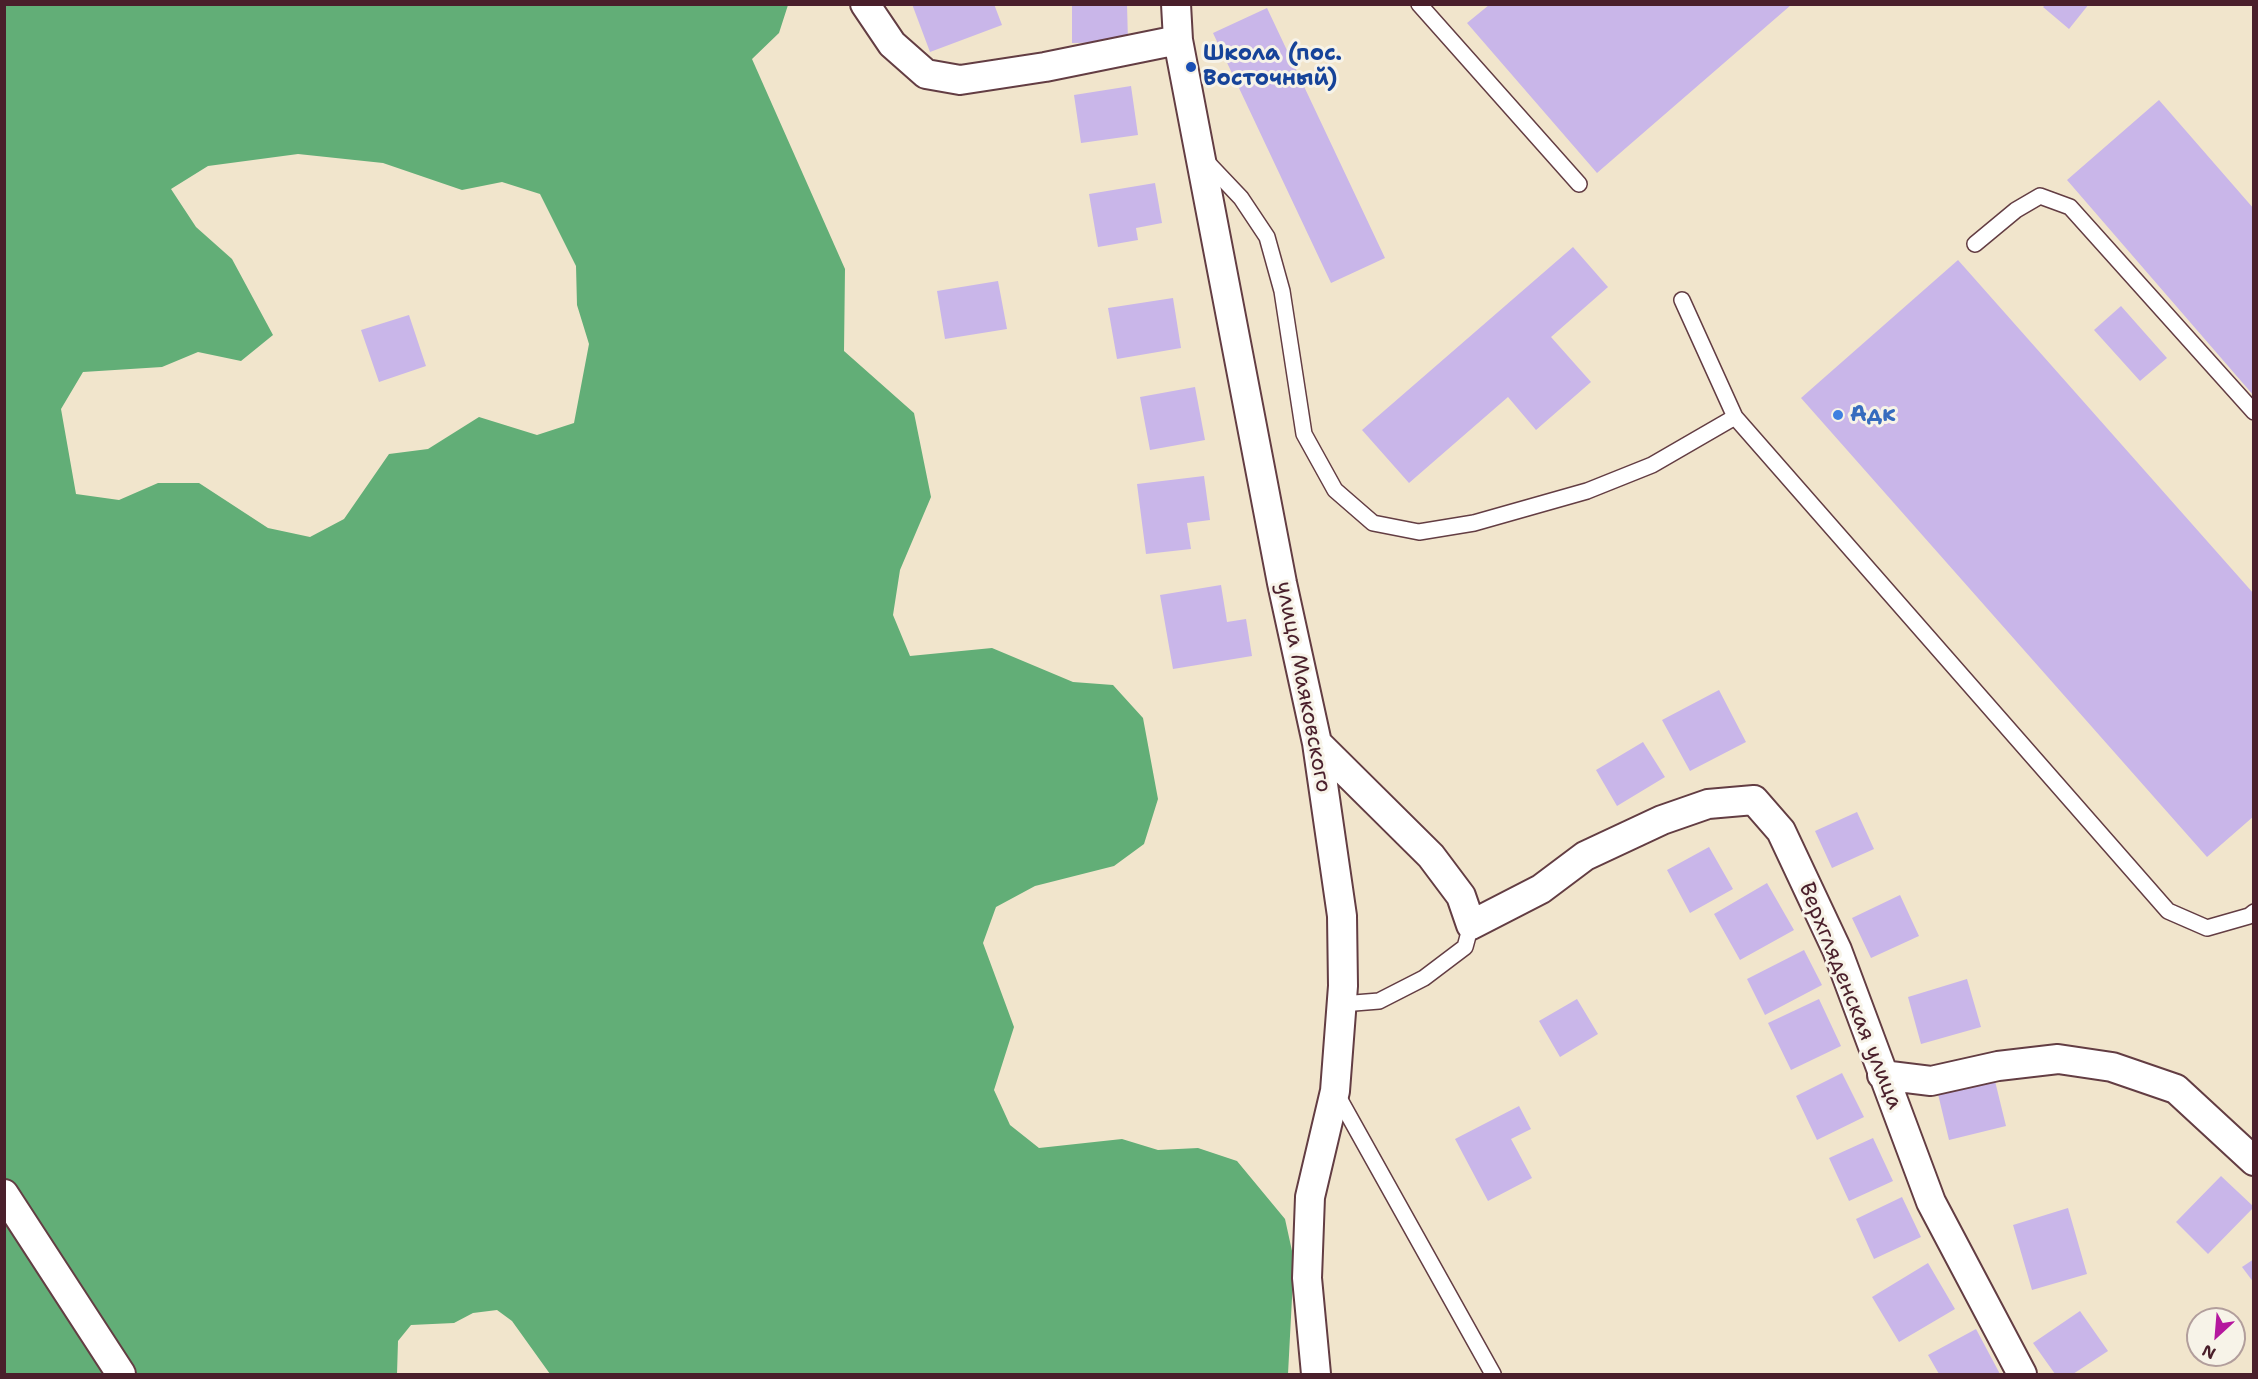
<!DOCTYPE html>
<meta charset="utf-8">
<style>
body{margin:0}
#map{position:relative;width:2258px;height:1379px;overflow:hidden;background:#f1e5cc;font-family:"Shantell Sans",sans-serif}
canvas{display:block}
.frame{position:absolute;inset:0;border:6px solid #4a1f2b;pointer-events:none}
.north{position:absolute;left:2186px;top:1307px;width:60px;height:60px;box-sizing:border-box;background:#f7f3e8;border:2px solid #b29e9c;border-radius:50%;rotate:206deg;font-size:16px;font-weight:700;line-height:24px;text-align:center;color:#4a1f2b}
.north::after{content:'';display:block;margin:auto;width:21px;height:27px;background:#b5179e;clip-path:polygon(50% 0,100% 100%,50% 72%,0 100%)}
</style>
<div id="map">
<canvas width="2258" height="1379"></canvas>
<div class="frame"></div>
<div class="north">N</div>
</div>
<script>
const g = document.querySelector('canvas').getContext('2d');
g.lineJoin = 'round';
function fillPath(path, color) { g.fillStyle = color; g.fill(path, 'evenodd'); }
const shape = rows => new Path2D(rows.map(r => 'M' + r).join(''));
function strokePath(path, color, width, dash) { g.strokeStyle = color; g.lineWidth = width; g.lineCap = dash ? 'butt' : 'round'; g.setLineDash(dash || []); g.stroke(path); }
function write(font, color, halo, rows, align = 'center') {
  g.font = font + ' "Shantell Sans",sans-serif'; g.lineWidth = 6; g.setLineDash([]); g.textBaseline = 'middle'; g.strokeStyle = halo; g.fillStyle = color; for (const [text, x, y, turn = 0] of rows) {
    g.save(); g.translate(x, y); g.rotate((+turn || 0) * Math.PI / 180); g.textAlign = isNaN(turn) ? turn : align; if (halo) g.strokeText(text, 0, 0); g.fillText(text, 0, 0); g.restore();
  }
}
fillPath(shape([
 [5,5,788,5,779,33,752,59,845,269,844,351,914,413,931,497,900,570,893,615,910,656,992,648,1073,682,1113,685,1143,718,1158,799,1144,844,1114,866,1035,886,996,907,983,943,1014,1027,994,1090,1010,1125,1039,1148,1122,1139,1158,1150,1198,1148,1237,1161,1285,1219,1294,1260,1288,1374,550,1374,512,1321,497,1310,473,1313,454,1323,411,1325,398,1341,397,1374,5,1374],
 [298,154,383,163,462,190,502,182,540,194,576,266,577,305,589,344,574,423,537,435,479,417,428,449,389,454,344,519,310,537,268,528,199,483,158,483,119,500,76,494,61,409,83,372,162,367,198,352,241,361,273,335,232,259,196,227,171,189,208,166]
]), '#62ae77');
fillPath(shape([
 [912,4,994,4,1002,25,930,52],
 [1072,4,1127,4,1128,42,1072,43],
 [2046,4,2089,4,2069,29,2043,7],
 [1489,5,1791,5,1597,173,1467,23],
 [1267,8,1385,258,1331,283,1213,33],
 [1131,86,1138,135,1081,143,1074,95],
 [2159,100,2254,209,2254,396,2067,180],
 [1155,183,1162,223,1136,228,1138,240,1098,247,1089,194],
 [1573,247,1608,287,1551,337,1591,382,1536,430,1508,397,1409,483,1362,430],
 [1958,260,2254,594,2254,816,2207,857,1801,398],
 [998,281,1007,329,945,339,937,291],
 [1173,298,1181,348,1117,359,1108,308],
 [2121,306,2167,358,2140,381,2094,330],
 [409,315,426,366,379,382,361,330],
 [1195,387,1205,440,1150,450,1140,397],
 [1204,476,1210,520,1187,523,1191,549,1146,554,1137,484],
 [1221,585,1227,622,1246,619,1252,656,1173,669,1160,595],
 [1719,690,1746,742,1690,771,1662,720],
 [1643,742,1665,777,1617,806,1596,770],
 [1857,812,1874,849,1832,868,1815,831],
 [1709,847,1733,889,1690,913,1667,870],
 [1767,883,1794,930,1740,960,1714,914],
 [1900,895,1919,936,1871,958,1852,918],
 [1804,950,1822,985,1765,1015,1747,979],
 [1967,979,1981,1027,1921,1044,1908,997],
 [1577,999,1598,1034,1560,1057,1539,1021],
 [1819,999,1841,1046,1791,1070,1768,1023],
 [1842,1073,1864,1117,1817,1140,1796,1096],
 [1995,1081,2006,1126,1949,1140,1938,1094],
 [1519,1106,1531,1129,1511,1139,1532,1178,1488,1201,1455,1139],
 [1873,1138,1893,1181,1849,1201,1829,1158],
 [2221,1176,2254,1207,2208,1254,2176,1222],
 [1902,1197,1921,1237,1874,1259,1856,1219],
 [2068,1208,2087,1274,2032,1290,2013,1225],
 [2254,1259,2254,1283,2242,1267],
 [1928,1263,1955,1309,1899,1342,1872,1297],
 [2080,1311,2108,1351,2073,1374,2055,1374,2033,1343],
 [1976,1329,2000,1374,1939,1374,1928,1355]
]), '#c9b6e9');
const lane = shape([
 [1419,4,1579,184],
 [1204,159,1241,198,1267,237,1282,291,1304,434,1335,490,1373,523,1419,532,1474,523,1587,491,1652,465,1735,417],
 [1975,244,2016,210,2040,196,2070,207,2254,412],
 [1682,300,1735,417,2168,911,2207,928,2249,916,2254,912],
 [1342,1004,1379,1001,1424,978,1465,947,1471,925],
 [1335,1091,1493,1374]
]);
const street = shape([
 [865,4,892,44,926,74,960,80,1045,67,1178,40],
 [1176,4,1178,40,1282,583,1317,743,1342,916,1343,986,1335,1091,1310,1197,1307,1278,1316,1374],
 [1317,743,1431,856,1461,896,1471,925,1541,889,1585,856,1662,820,1708,804,1754,800,1781,831,1837,950,1931,1202,2022,1374],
 [1882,1075,1931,1081,1998,1066,2058,1059,2112,1067,2176,1089,2254,1161],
 [4,1194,121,1374]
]);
strokePath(lane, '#633d43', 18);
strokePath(street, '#633d43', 32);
strokePath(lane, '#fff', 15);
strokePath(street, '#fff', 28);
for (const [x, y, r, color] of [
 [1191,67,6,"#1a4fb4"],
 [1838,415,6,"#3f7fe0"]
]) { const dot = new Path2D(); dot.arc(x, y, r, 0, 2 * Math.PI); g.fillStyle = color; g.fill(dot); strokePath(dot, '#f7f3e8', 2); }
write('bold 22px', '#164399', '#f7f3e8', [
 ["Школа (пос.",1203,54],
 ["Восточный)",1203,79]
], 'left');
write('bold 22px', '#366cbe', '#f7f3e8', [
 ["Адк",1850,415]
], 'left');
write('22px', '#4a1f2b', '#f7f3e8', [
 ["улица Маяковского",1303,687,79],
 ["Верхгляденская улица",1850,996,68]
]);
</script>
